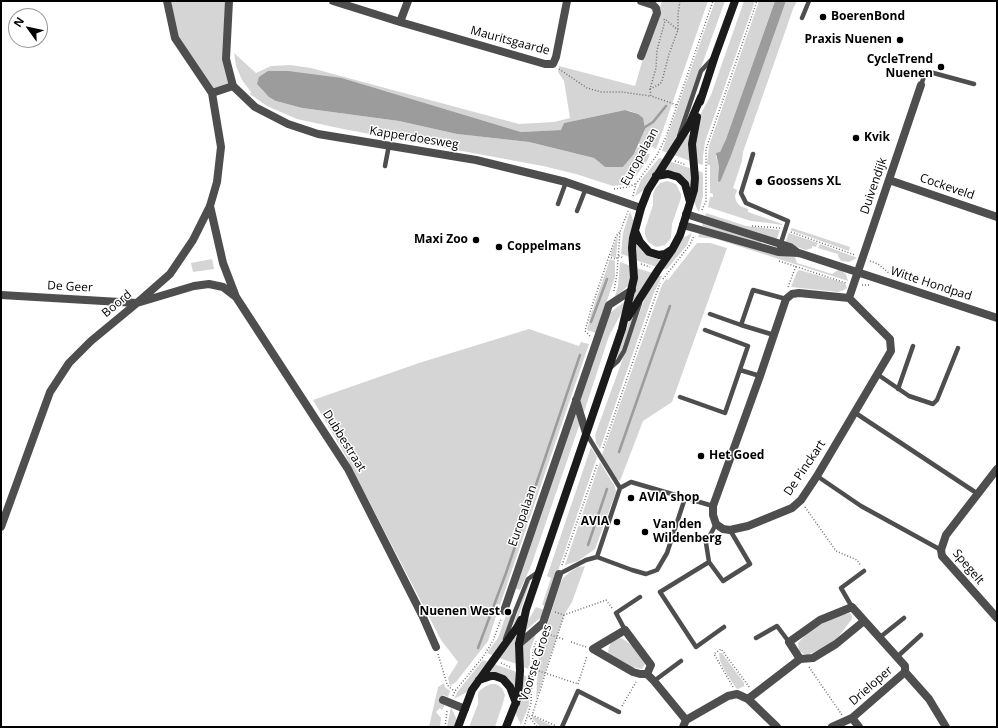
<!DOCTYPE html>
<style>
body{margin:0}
#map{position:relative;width:998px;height:728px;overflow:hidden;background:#fff;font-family:"Open Sans",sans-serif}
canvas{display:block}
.frame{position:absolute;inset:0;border:2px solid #000;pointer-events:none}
.north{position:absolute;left:8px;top:8px;width:40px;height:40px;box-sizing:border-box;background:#fff;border:1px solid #999;border-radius:50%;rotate:303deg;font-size:11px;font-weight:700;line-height:16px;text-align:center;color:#000}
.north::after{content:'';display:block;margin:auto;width:14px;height:18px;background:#000;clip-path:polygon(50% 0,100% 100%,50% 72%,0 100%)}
</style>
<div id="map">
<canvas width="998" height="728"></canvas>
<div class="frame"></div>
<div class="north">N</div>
</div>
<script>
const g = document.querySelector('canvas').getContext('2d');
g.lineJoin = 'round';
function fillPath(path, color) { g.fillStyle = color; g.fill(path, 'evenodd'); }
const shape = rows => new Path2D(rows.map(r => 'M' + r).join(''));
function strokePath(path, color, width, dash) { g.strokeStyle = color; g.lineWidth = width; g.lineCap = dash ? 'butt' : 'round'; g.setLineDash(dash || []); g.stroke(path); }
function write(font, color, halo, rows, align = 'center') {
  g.font = font + ' "Open Sans",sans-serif'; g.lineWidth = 3; g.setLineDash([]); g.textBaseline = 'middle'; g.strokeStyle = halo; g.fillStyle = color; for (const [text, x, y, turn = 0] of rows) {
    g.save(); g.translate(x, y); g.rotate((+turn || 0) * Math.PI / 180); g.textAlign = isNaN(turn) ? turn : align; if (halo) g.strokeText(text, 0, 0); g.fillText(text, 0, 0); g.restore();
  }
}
fillPath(shape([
 [171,1,227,1,229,84,212,90,177,36],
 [662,1,708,1,658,144,656,149,646,143,643,153,650,154,647,161,632,181,625,184,620,185,613,186,576,174,543,166,343,129,297,119,267,106,257,99,250,94,251,92,242,80,236,66,234,53,256,73,271,66,290,65,311,68,519,124,554,122,570,118,564,81,558,72,559,66,635,86,642,62],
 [342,78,521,132,562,130,564,123,625,110,630,111,638,114,639,145,634,154,623,167,605,167,594,158,529,142,457,134,399,121,302,108,276,101,262,90],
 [715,1,725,1,673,145,668,153,662,151],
 [744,1,755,1,705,142,703,156,703,165,696,163,695,147,699,117,711,95],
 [759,1,775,1,726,139,720,152,716,156,719,167,719,180,720,181,731,156,786,1,797,1,793,9,743,152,742,161,733,188,737,190,735,196,736,201,740,206,748,209,748,212,782,224,782,225,769,223,751,221,708,207,710,197,713,197,713,194,710,193,710,165,707,165,709,146],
 [687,134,690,135,690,161,674,155],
 [659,158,663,159,645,192,643,191,635,196,641,180],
 [669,161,692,169,692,185,688,185,679,174,674,171,666,171,665,168],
 [698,171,702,172,703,174,703,196,699,212,697,209,694,201],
 [667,181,676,184,681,194,681,198,672,224,671,238,665,245,656,247,648,242,645,235,645,229,653,205,653,194,655,189,660,183],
 [630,211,633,220,635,220,630,257,621,254,623,233],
 [706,213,746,226,780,230,776,241,705,217],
 [703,222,761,241,761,244,702,226],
 [792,228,850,247,849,251,790,230],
 [700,232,771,254,795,257,797,263,832,274,838,270,840,270,846,274,848,281,716,239,698,237],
 [618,233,617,246,616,258,610,256],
 [692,233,687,245,667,269,663,269,683,238],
 [789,233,818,243,816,247,812,246,812,248,806,250,785,243],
 [697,243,710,243,727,248,672,402,643,421,620,481,616,478,602,455,662,285,666,279,668,280],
 [820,244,855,257,857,258,849,262,841,261,838,256,838,254,818,248],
 [635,246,638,246,643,252,648,255,661,259,657,267,635,260],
 [212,259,214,269,193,272,191,263],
 [610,259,615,261,615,277,596,333,587,330,591,314],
 [620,262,631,266,631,280,628,286,616,296,615,296,618,286],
 [636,268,653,273,635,301,632,299],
 [799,270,845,283,847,288,844,290,838,292,791,287,797,272],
 [658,275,662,276,653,295,600,449,596,443,595,435,646,295],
 [624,302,626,302,623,310,609,336,584,412,580,402,609,312,611,312],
 [630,318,633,319,622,349,619,357,617,357],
 [529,329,579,346,581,342,589,344,500,605,497,604,493,615,496,616,488,641,456,682,450,686,448,678,458,662,441,640,343,451,313,400,419,363],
 [576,411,580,423,531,566,520,590,514,588],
 [591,447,597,457,546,606,542,605,551,578,547,576],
 [600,462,615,487,616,492,595,549,578,561,565,565],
 [585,566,572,602,564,615,536,700,539,651,560,584,563,578,570,572,578,567],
 [530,579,531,579,518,618,515,626,513,625],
 [536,607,544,610,541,618,540,618,526,630,526,624],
 [850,613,852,616,852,619,836,640,826,647,807,655,802,653,799,651,798,643,809,631,834,617],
 [506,615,511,616,501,645,494,656,487,653,498,638],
 [536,634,530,650,530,669,522,667,523,646],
 [514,636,517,638,517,664,499,658],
 [619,638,623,639,634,647,645,664,642,669,632,667,612,658,608,652,609,647,611,642],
 [719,653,722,653,744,683,744,686,740,688,737,689,736,688,725,671,720,661],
 [483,660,489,662,468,693,467,692,454,699,458,691],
 [494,664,517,672,516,690,489,673],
 [523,675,530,678,529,705,521,725,515,712],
 [444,683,445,687,450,691,448,697,443,695,441,703,445,704,442,710,440,708,436,712,441,718,440,727,429,727,438,687],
 [491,684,496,684,502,688,505,695,503,703,495,727,469,727,478,704,478,694,479,691,486,686],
 [451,707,457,720,455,727,447,727],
 [533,716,554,727,540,727,532,718]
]), '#d5d5d5');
fillPath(shape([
 [775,1,786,1,731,156,720,182,718,181,719,167,716,153,720,152,726,139],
 [268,71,288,71,342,78,521,132,561,130,564,123,625,110,638,114,643,118,645,129,634,154,623,167,605,167,594,158,529,142,457,134,399,121,302,108,276,101,269,97,257,84,259,77]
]), '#9c9c9c');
strokePath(shape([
 [642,129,653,122,666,106],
 [591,322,607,279],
 [619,452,670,306],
 [588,545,607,489],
 [478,648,506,573,580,355]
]), '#9c9c9c', 2.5);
strokePath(shape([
 [664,19,665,21,657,50,656,68,650,89,651,96,677,105],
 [666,20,678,30],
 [559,69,587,88,601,92,622,92,650,96],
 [650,89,660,84,662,81,669,54,678,30,678,14,680,1],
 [675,161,686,165],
 [614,189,628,187,635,184],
 [633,196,636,184,657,155,666,137,713,1],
 [702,210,706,201,706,149,757,1],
 [752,226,780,228],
 [791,232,855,255],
 [608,257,616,259,619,256,624,258],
 [779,261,846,283],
 [870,261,878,264,890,274],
 [641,264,650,267],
 [663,279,689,246,694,236],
 [862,285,870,285],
 [788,287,796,266],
 [614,291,617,274,620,232,628,211],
 [590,336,585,331,591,309,616,236,620,232],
 [603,448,660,283],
 [805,507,836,551,857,560,861,566],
 [562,565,597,465],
 [555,612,564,615,606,600,612,608],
 [545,633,563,639],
 [571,642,586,647],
 [438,654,447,684,449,687,455,691],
 [501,663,512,668],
 [809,667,842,715],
 [533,669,578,684],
 [578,684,587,656],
 [733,687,714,654,721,649,750,688],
 [453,696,455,691,483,657,493,641,501,619],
 [622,706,636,682],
 [532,715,556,726],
 [529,716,537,727],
 [531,719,564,615],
 [445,727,447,711],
 [524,727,531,703,533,651,536,641]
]), '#707070', 1.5, [1, 2]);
strokePath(shape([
 [802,18,809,1],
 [921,85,926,71,974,84],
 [679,136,701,71,712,59],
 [753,154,741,193,746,203,788,221,778,252],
 [385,166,389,145],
 [558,204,566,182],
 [577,211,586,188],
 [710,314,741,325],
 [774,335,741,325,753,290,786,299],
 [609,369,618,361,624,351,640,303],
 [740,370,760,376],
 [877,374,909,396,933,404,937,400,958,348],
 [898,389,913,346],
 [680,397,725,413,748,346,705,330],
 [854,412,978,494],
 [586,433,600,456,620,488,597,557],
 [817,476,861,506,941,550],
 [620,488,631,482,713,506],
 [716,524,706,543,709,562,660,592,696,647,724,627],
 [709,562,723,581,750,564,730,530],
 [559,574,586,560,597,557,632,570,646,574,657,570,667,553,685,498],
 [852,607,841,588,864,571],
 [625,630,616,613,640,597],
 [756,638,777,626,789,642],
 [879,638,904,618],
 [505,639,514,614,528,579,538,572],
 [897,657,921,635],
 [654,681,681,661],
 [562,727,578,691,619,712]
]), '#4e4e4e', 4.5);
strokePath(shape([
 [229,1,226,59,233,86,255,107,288,124,318,134,476,160,566,182,641,208],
 [333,1,400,22,545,64,553,64,556,57,567,1],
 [400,22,408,1],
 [641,56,657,13,656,8,653,5,641,1],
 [212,93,233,86],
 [889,180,997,217],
 [210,206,223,263,236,297,348,469,423,617,436,647],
 [686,214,790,247,798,253],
 [683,225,778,252,799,253,997,318],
 [1,295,137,303,194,286,209,284,223,287,236,297],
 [849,298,799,293,792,294,786,299,760,376,713,506,713,515,716,524,723,529,730,530,748,526,792,508,801,500,817,476,891,351,890,339,849,298,921,85],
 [576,400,586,433],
 [997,469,946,535,941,550,942,556,997,618],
 [1,527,50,392,69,363,91,341,137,303,170,274,193,240,210,206,217,182,221,147,212,93,175,38,167,1],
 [504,611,609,305,632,290],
 [864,621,836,644,813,658,800,659,789,642,820,620,852,607,905,666,905,672,929,699,946,727],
 [519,644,543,623,559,574],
 [647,674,651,665,625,630,593,649,633,672,640,674,647,674,654,681,686,720],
 [748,699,800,659],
 [443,700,465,709],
 [852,718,859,727],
 [683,727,686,720,728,696,737,694,748,699,777,727],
 [832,727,852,718,905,672]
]), '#4e4e4e', 8);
strokePath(shape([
 [700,102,715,56,735,1],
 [656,176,668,174,678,177,685,184,690,202],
 [635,231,640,242,649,252,659,255,665,254,671,250],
 [628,317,658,270,672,250,680,235,694,190,695,178,692,144,697,117],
 [479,680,491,676,495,676,503,679,510,687,516,703],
 [458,727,472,690,518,626,521,620],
 [506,727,518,697,520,671,519,644,526,610,622,329,634,278,632,248,633,238,641,208,648,190,689,125,701,97]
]), '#1b1b1b', 8);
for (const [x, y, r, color] of [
 [823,17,4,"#000"],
 [900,40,4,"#000"],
 [941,67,4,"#000"],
 [856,138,4,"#000"],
 [759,182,4,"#000"],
 [476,240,4,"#000"],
 [499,247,4,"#000"],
 [701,456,4,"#000"],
 [631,498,4,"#000"],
 [617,522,4,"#000"],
 [645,532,4,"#000"],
 [508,612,4,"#000"]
]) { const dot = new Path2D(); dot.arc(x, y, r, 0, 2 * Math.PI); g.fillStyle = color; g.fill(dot); strokePath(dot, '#fff', 1.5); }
write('bold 12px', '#000', '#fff', [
 ["BoerenBond",831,17],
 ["Praxis Nuenen",892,40,"right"],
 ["CycleTrend",933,60,"right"],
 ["Nuenen",933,74,"right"],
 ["Kvik",864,138],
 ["Goossens XL",767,182],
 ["Maxi Zoo",468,240,"right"],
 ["Coppelmans",507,247],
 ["Het Goed",709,456],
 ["AVIA shop",639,498],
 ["AVIA",609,522,"right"],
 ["Van den",653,525],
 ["Wildenberg",653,539],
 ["Nuenen West",500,612,"right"]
], 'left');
write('12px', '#000', '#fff', [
 ["Mauritsgaarde",510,41,15],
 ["Kapperdoesweg",414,138,9],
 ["Europalaan",640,157,-61],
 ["Duivendijk",874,186,-71],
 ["Cockeveld",947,187,19],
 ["Witte Hondpad",931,284,18],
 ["De Geer",70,287,3],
 ["Boord",117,304,-40],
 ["Dubbestraat",344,441,58],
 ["De Pinckart",805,468,-56],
 ["Europalaan",523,516,-71],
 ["Spegelt",968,567,50],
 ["Voorste Groes",536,663,-72],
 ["Drieloper",871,686,-41]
]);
</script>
